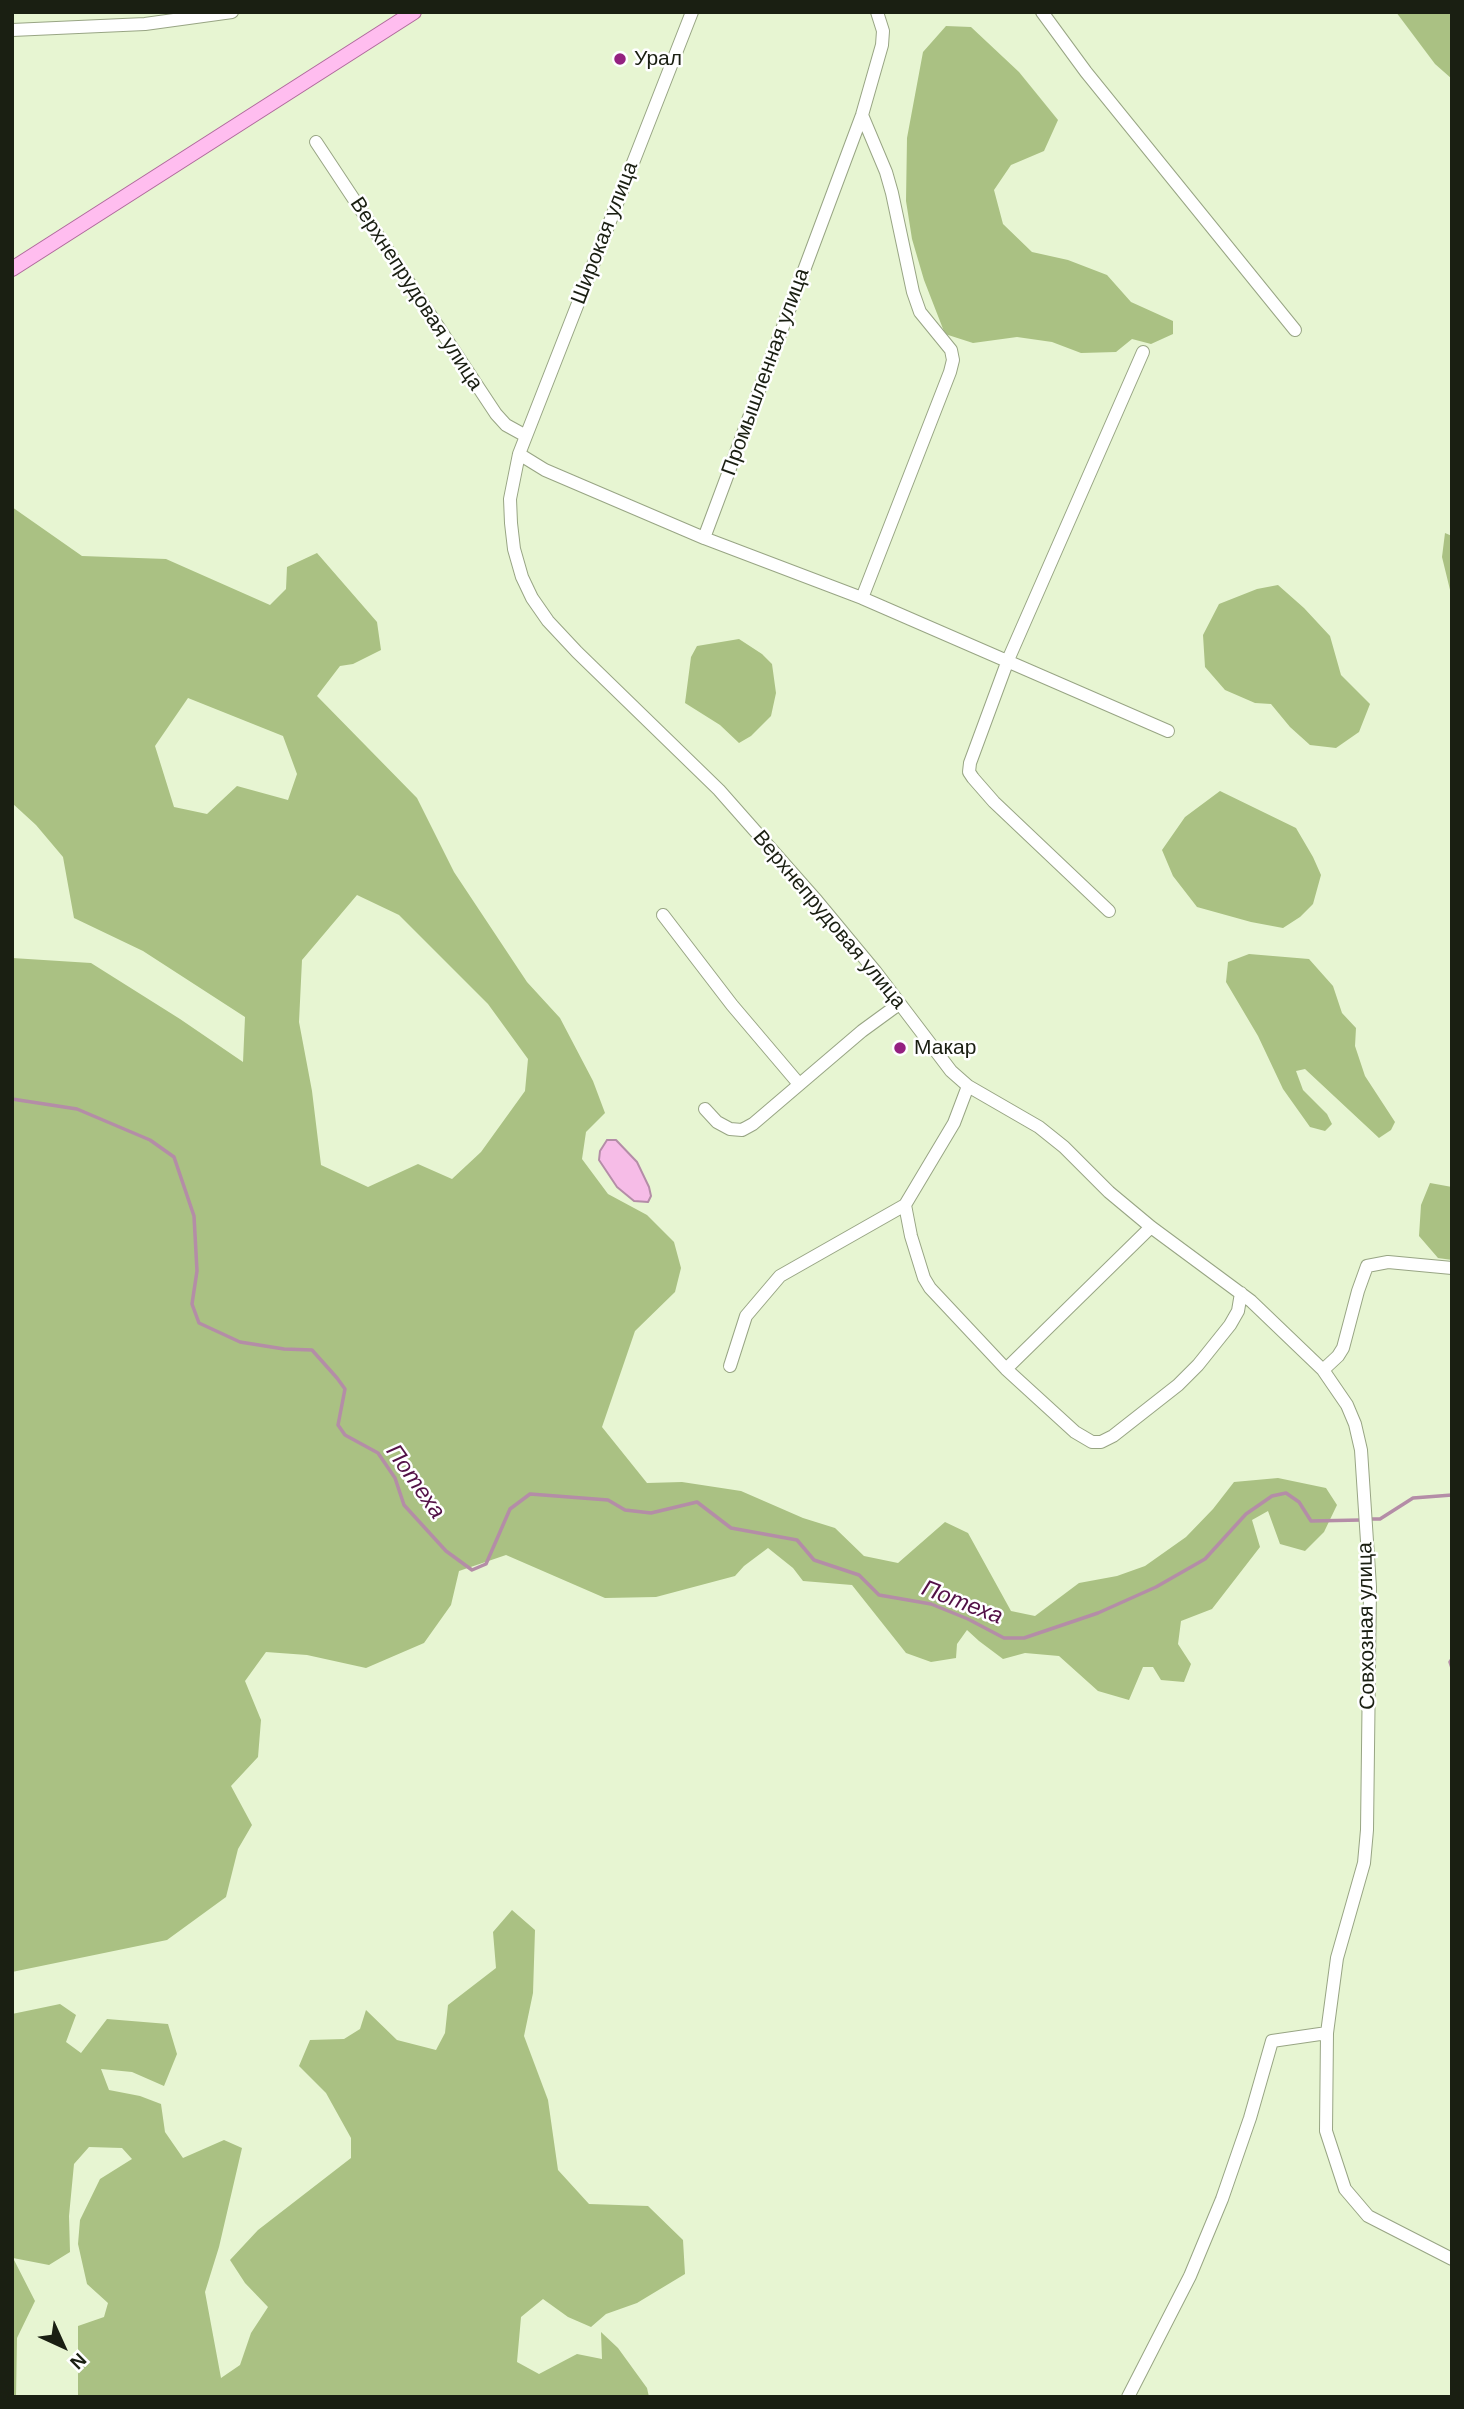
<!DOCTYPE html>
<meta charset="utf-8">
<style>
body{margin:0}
#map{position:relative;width:1464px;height:2409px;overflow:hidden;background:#e7f5d2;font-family:Arial,sans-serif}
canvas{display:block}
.frame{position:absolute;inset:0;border:14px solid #1a1f12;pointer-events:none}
.north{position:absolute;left:28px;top:2311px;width:70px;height:70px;-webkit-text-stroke:5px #fff;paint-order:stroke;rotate:135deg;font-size:19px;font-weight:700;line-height:28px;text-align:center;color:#1a1f12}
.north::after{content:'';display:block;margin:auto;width:24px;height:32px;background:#1a1f12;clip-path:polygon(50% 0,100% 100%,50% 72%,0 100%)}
</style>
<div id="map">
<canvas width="1464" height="2409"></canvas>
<div class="frame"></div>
<div class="north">N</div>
</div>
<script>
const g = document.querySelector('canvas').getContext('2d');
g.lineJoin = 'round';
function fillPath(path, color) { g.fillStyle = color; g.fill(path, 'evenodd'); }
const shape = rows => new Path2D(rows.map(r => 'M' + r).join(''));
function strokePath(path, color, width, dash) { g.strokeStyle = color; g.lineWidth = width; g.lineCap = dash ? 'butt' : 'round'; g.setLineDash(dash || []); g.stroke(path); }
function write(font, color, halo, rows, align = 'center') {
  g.font = font + ' Arial,sans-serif'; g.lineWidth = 5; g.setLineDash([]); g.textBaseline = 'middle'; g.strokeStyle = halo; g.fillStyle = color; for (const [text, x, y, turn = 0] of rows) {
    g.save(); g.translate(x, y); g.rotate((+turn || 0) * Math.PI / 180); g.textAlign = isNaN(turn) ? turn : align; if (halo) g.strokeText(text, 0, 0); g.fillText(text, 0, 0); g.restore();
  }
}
fillPath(shape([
 [1396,12,1452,12,1452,79,1435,64],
 [946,26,971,27,1019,72,1058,120,1044,151,1011,165,994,190,1003,224,1032,252,1068,260,1107,275,1131,302,1173,321,1173,334,1151,344,1132,339,1116,352,1081,353,1052,342,1017,337,973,343,945,334,924,280,912,239,906,201,907,138,923,52],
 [12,507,82,556,166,559,270,605,286,589,287,567,317,553,377,622,381,650,353,664,340,666,317,696,417,798,454,872,527,982,560,1018,593,1081,605,1113,586,1132,582,1159,608,1194,647,1215,674,1242,681,1268,675,1292,635,1331,602,1427,647,1483,682,1482,741,1491,803,1518,835,1528,864,1556,898,1563,945,1522,968,1533,1011,1611,1035,1616,1079,1583,1117,1576,1145,1566,1186,1537,1213,1509,1234,1482,1278,1478,1326,1488,1337,1505,1324,1532,1305,1551,1280,1544,1268,1511,1252,1520,1260,1547,1212,1609,1181,1621,1178,1644,1191,1664,1184,1682,1161,1680,1153,1667,1143,1667,1129,1700,1098,1691,1059,1656,1025,1653,1003,1659,979,1641,967,1630,957,1644,956,1658,931,1662,906,1653,852,1585,803,1581,793,1568,768,1548,744,1566,735,1576,656,1597,605,1598,506,1555,459,1571,451,1605,424,1643,366,1668,307,1655,266,1652,245,1681,261,1720,258,1757,231,1786,252,1825,238,1849,226,1897,167,1940,12,1972,12,958,91,963,180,1019,243,1062,245,1017,143,951,74,918,63,857,36,825,12,803],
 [188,698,283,736,297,774,288,800,237,786,207,814,174,807,155,746],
 [357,895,399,915,488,1004,528,1059,525,1091,481,1152,452,1179,418,1164,368,1187,321,1165,312,1091,299,1022,302,960],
 [1445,533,1452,536,1452,598,1442,557],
 [1278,585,1304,608,1330,636,1341,675,1370,704,1359,732,1336,748,1310,745,1290,727,1271,704,1255,703,1225,690,1205,667,1203,635,1219,604,1257,589],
 [739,639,762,654,772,664,776,693,771,716,751,736,739,743,720,725,685,703,691,657,697,646],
 [1220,791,1296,828,1313,857,1321,875,1313,904,1300,917,1283,928,1251,922,1197,907,1173,876,1162,850,1185,817],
 [1249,954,1309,959,1333,986,1342,1013,1356,1028,1355,1046,1365,1076,1395,1122,1391,1130,1379,1138,1305,1069,1296,1071,1303,1090,1327,1114,1332,1124,1325,1131,1310,1127,1283,1089,1258,1036,1226,982,1228,962],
 [1430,1183,1452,1187,1452,1260,1438,1258,1419,1236,1421,1205],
 [512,1910,535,1930,533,1993,524,2036,548,2100,558,2170,589,2204,648,2206,683,2240,685,2274,637,2303,606,2314,591,2327,568,2317,543,2299,521,2317,517,2362,539,2374,577,2354,602,2359,601,2332,618,2348,647,2388,649,2397,78,2397,78,2326,104,2317,108,2303,87,2284,78,2244,80,2220,100,2179,132,2159,122,2148,89,2147,74,2164,69,2216,70,2252,49,2265,13,2258,35,2301,17,2338,16,2397,12,2397,12,2014,60,2004,76,2015,66,2042,81,2053,107,2019,168,2024,177,2054,164,2086,132,2072,101,2069,109,2090,140,2096,161,2104,165,2132,183,2158,224,2140,242,2148,219,2247,205,2292,221,2378,240,2365,251,2333,268,2307,245,2283,230,2260,258,2230,351,2158,351,2138,326,2093,299,2066,310,2040,344,2039,360,2029,366,2010,397,2040,436,2050,445,2033,448,2005,496,1968,493,1932]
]), '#aac183');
const water = shape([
 [607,1140,616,1140,637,1162,649,1187,651,1196,648,1202,634,1201,617,1187,599,1160,600,1151,607,1140]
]);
fillPath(water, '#f6bce7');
strokePath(water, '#b48da7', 2);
strokePath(shape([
 [12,1099,77,1109,150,1140,174,1157,194,1216,197,1271,192,1304,199,1323,240,1342,284,1349,312,1350,337,1378,345,1389,338,1425,345,1435,378,1453,395,1478,404,1505,446,1551,472,1570,486,1564,510,1509,530,1494,608,1500,625,1510,651,1513,697,1502,731,1528,797,1540,814,1560,859,1575,879,1595,931,1604,968,1619,1004,1638,1024,1638,1098,1613,1156,1587,1205,1559,1246,1514,1272,1496,1286,1493,1299,1502,1311,1521,1361,1520],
 [1369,1519,1380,1519,1413,1498,1452,1495],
 [1452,1659,1450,1662,1452,1668]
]), '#b48da7', 3.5);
const minor = shape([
 [692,12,519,454,510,499,511,523,514,549,522,577,532,598,548,621,577,652,719,790,817,901,875,971,951,1071,968,1086,1039,1127,1064,1147,1109,1192,1151,1227,1251,1301,1323,1370,1347,1405,1355,1424,1361,1450,1370,1587,1367,1830,1364,1863,1337,1958,1327,2033,1326,2131,1345,2189,1368,2216,1452,2259],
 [1042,12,1086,72,1295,330],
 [12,30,145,24,232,12],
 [862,115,886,172,892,193,913,292,920,312,951,350,953,360,950,372,862,598],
 [316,142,496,414,506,425,526,436],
 [519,454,545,470,704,538,862,115,882,45,883,31,877,12],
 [704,538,862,598,1168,731],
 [1109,911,994,802,973,778,969,772,970,763,1008,660,1143,352],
 [663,915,732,1005,799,1084],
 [705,1109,717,1122,730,1129,742,1130,753,1124,862,1031,899,1004],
 [905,1205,911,1236,924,1278,930,1288,1006,1369,1075,1432,1092,1442,1101,1442,1113,1436,1178,1385,1198,1365,1230,1325,1238,1311,1241,1293],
 [730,1366,746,1316,780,1276,905,1205,954,1123,968,1086],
 [1006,1369,1151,1227],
 [1323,1370,1338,1356,1343,1348,1358,1291,1367,1266,1388,1262,1452,1268],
 [1128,2397,1190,2276,1222,2199,1250,2118,1272,2041,1327,2033]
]);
const major = shape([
 [12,269,414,12]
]);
strokePath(minor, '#98a584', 14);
strokePath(major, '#af699b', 16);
strokePath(minor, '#fff', 12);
strokePath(major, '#ffbdef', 14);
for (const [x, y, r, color] of [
 [620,59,7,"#942180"],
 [900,1048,7,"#942180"]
]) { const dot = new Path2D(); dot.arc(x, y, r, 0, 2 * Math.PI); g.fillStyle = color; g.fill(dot); strokePath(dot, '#fff', 2.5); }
write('21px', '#1a1f12', '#fff', [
 ["Урал",634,59],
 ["Макар",914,1048]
], 'left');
write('21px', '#1a1f12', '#fff', [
 ["Широкая улица",605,233,-69],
 ["Верхнепрудовая улица",416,294,57],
 ["Промышленная улица",766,372,-70],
 ["Верхнепрудовая улица",829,920,50],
 ["Совхозная улица",1367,1626,-91]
]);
write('italic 23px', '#531147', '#fff', [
 ["Потеха",415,1482,55],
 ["Потеха",962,1603,21]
]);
</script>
